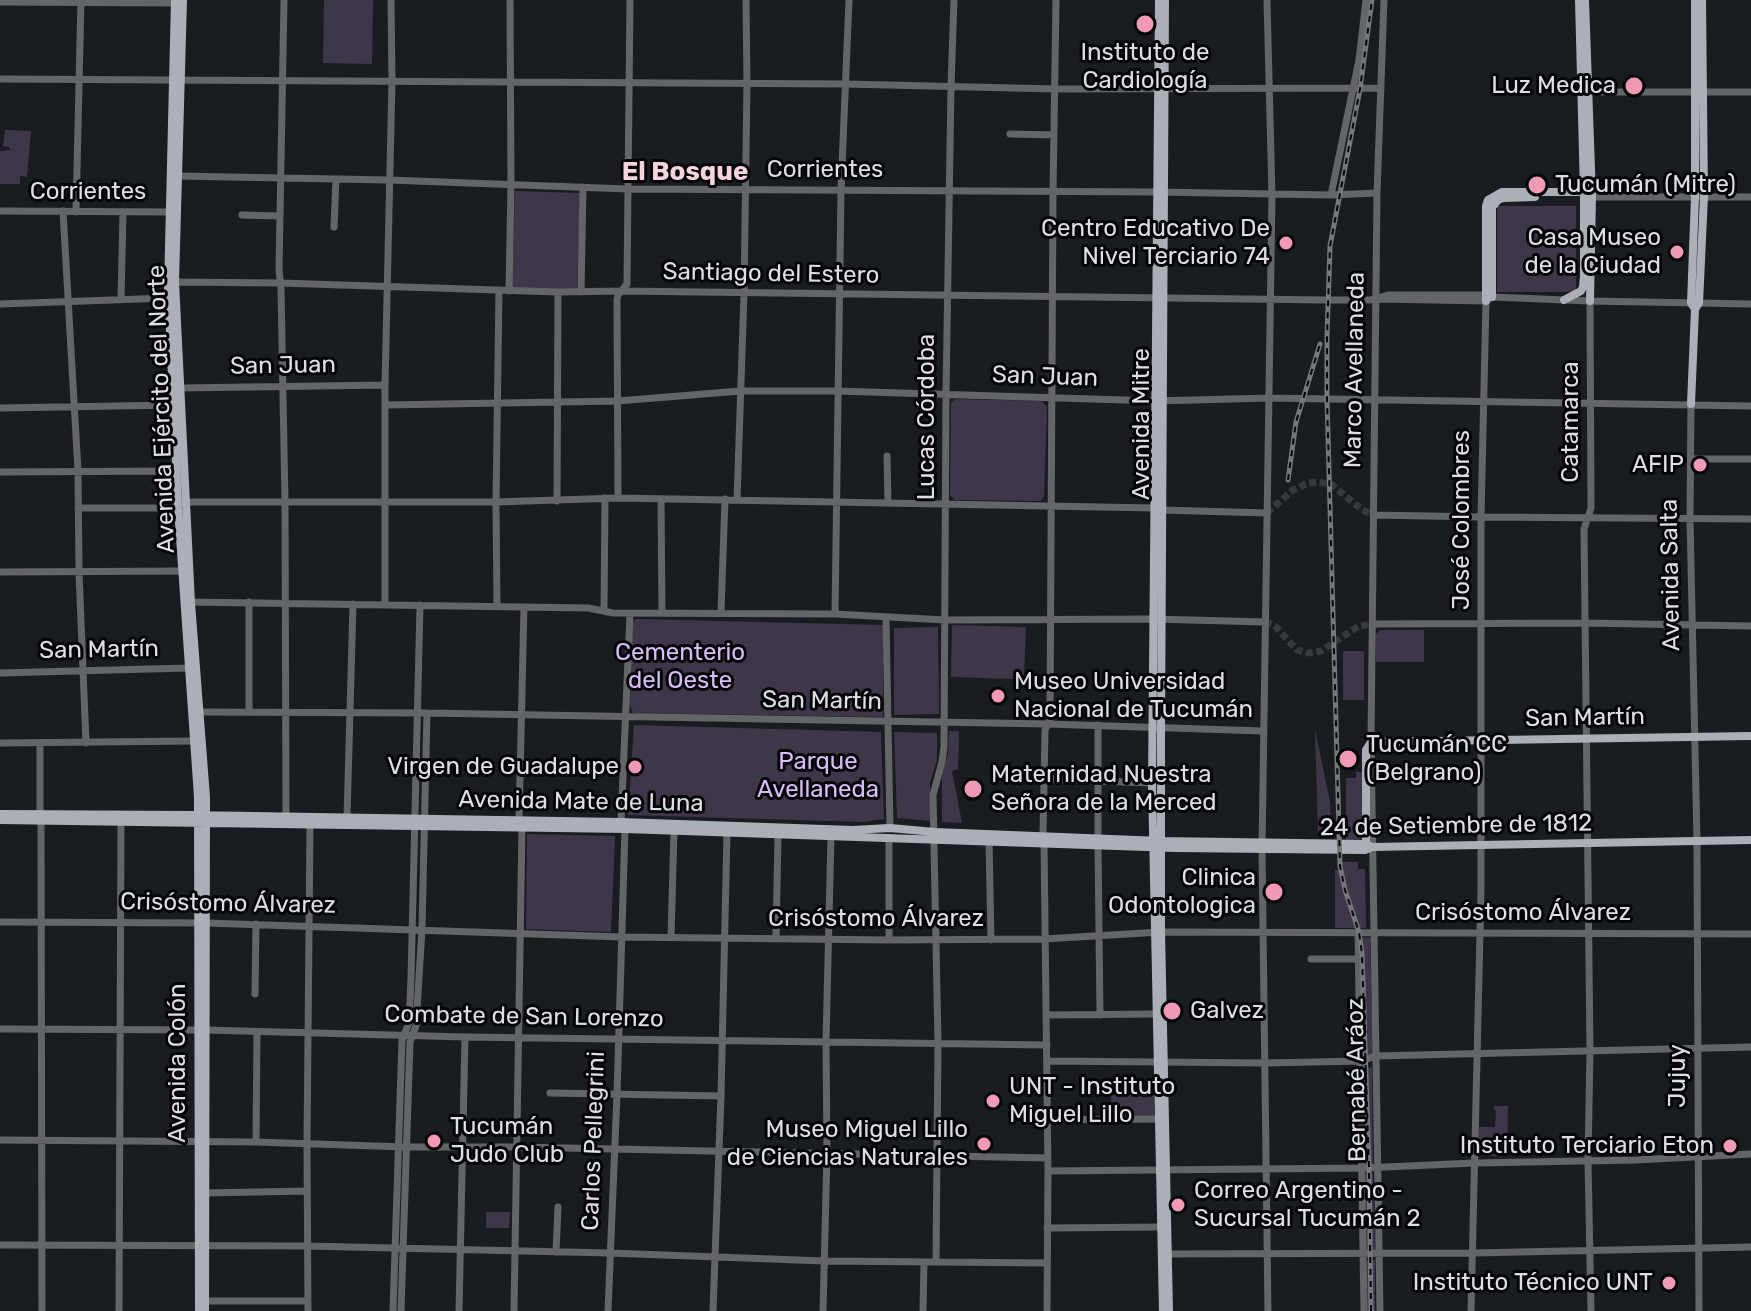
<!DOCTYPE html>
<meta charset="utf-8">
<style>
body{margin:0}
canvas{display:block;background:#191c21}
</style>
<canvas width="1751" height="1311"></canvas>
<script>
const g = document.querySelector('canvas').getContext('2d');
g.lineJoin = 'round';
function fillPath(path, color) { g.fillStyle = color; g.fill(path, 'evenodd'); }
const shape = rows => new Path2D(rows.map(r => 'M' + r).join(''));
function strokePath(path, color, width, dash) { g.strokeStyle = color; g.lineWidth = width; g.lineCap = dash ? 'butt' : 'round'; g.setLineDash(dash || []); g.stroke(path); }
function write(font, color, halo, rows, align = 'center') {
  g.font = font + ' Rubik,sans-serif'; g.lineWidth = 6; g.setLineDash([]); g.textBaseline = 'middle'; g.strokeStyle = halo; g.fillStyle = color; for (const [text, x, y, turn = 0] of rows) {
    g.save(); g.translate(x, y); g.rotate((+turn || 0) * Math.PI / 180); g.textAlign = isNaN(turn) ? turn : align; if (halo) g.strokeText(text, 0, 0); g.fillText(text, 0, 0); g.restore();
  }
}
fillPath(shape([
 [324,0,373,0,372,64,323,63],
 [5,130,31,131,27,177,20,176,20,184,0,184,0,151,10,150,9,147,3,146],
 [515,191,580,193,577,290,512,288],
 [1497,206,1576,206,1576,292,1497,292],
 [955,399,1042,401,1047,407,1044,497,1040,501,955,500,950,495,951,403],
 [636,619,883,625,883,717,633,713,630,706,632,623],
 [952,625,1026,627,1024,675,1014,675,1014,679,951,677],
 [938,627,939,714,894,715,894,628],
 [1380,630,1424,630,1424,662,1376,662,1376,634],
 [1343,651,1364,651,1364,700,1343,700],
 [634,725,881,732,884,819,863,822,628,815],
 [1315,729,1330,802,1331,833,1318,833],
 [949,731,959,731,958,769,952,771,962,823,942,822,942,775,948,754],
 [894,732,937,733,937,760,930,783,931,821,897,818],
 [1356,772,1362,772,1362,839,1346,840,1346,778,1356,778],
 [527,834,615,836,611,932,526,929],
 [1342,862,1358,862,1358,869,1365,869,1366,928,1335,928,1335,870,1342,870],
 [1361,937,1370,938,1373,1059,1366,1062],
 [1372,1067,1373,1167,1366,1166,1364,1069],
 [1111,1095,1154,1095,1154,1117,1111,1118],
 [1494,1106,1508,1106,1507,1156,1484,1156,1479,1153,1479,1127,1495,1127,1496,1110,1494,1109],
 [1373,1174,1375,1251,1366,1252,1365,1175],
 [486,1212,510,1212,509,1228,486,1228],
 [1375,1260,1375,1311,1367,1311,1367,1261]
]), '#3f3749');
strokePath(shape([
 [1267,513,1293,490,1308,483,1317,482,1331,484,1361,509,1373,515],
 [1265,622,1275,626,1297,650,1307,653,1321,651,1359,626,1372,624]
]), '#36393e', 7, [7, 3.5]);
strokePath(shape([
 [284,0,279,269,281,289,285,502,286,817],
 [1267,0,1272,195,1262,849,1268,1311],
 [0,2,178,3],
 [0,79,846,84,1055,89,1381,88],
 [1585,92,1751,92],
 [1010,134,1054,135],
 [178,176,389,180,628,189,1157,192,1331,195,1377,193],
 [1331,195,1359,60,1366,0],
 [1592,197,1751,197],
 [0,211,174,212],
 [63,211,78,471,79,572,86,743],
 [76,212,81,0],
 [242,215,280,216],
 [334,227,336,179],
 [173,284,175,282,280,283,558,292,622,291,1325,300,1370,300,1388,295,1486,295,1492,297,1590,301,1751,304],
 [509,291,511,185,510,0],
 [581,292,583,187],
 [121,299,123,213],
 [1379,299,1486,301,1489,299],
 [1590,301,1591,508,1584,529,1590,1050,1588,1160,1591,1311],
 [0,304,168,298],
 [180,388,385,385],
 [1691,404,1690,518,1697,841,1699,1311],
 [386,405,618,401,740,391,838,391,1155,401,1269,398,1751,406],
 [0,408,175,405],
 [887,456,888,503],
 [1691,459,1751,459],
 [0,472,176,471,179,473],
 [618,498,617,299,618,295,627,284,630,0],
 [661,499,662,613],
 [737,500,744,294,747,84,746,0],
 [557,501,558,292],
 [182,502,496,502,618,498,1154,508,1162,510,1267,513],
 [78,508,178,508],
 [1373,515,1481,517,1751,519],
 [0,572,187,571],
 [188,602,588,608,613,613,835,614,945,620,1154,619,1265,622],
 [249,602,249,711],
 [385,605,385,385,392,81,391,0],
 [497,606,496,502,499,291],
 [604,611,605,498],
 [721,613,725,499],
 [835,614,841,190,849,0],
 [886,618,890,828],
 [1372,624,1585,623,1751,626],
 [0,673,188,668,193,672],
 [198,712,427,713,1048,724,1263,731],
 [1098,725,1098,838],
 [0,743,194,741],
 [40,743,40,814],
 [1044,779,1152,783],
 [347,818,353,604],
 [41,820,42,1311],
 [519,820,524,607],
 [1043,836,1045,730,1050,720,1053,193,1056,0],
 [889,838,889,940],
 [989,841,991,940],
 [1044,843,1048,1171,1047,1311],
 [1098,845,1100,1015],
 [0,922,206,923,622,937,889,940,1044,939,1161,932,1751,934],
 [1358,932,1364,1311],
 [671,938,674,831],
 [776,939,778,835],
 [1311,959,1359,959],
 [255,994,256,924],
 [1046,1015,1156,1014],
 [0,1029,205,1030,465,1037,1047,1045],
 [1047,1061,1266,1063,1361,1061,1376,1056,1751,1047],
 [550,1093,721,1096],
 [1047,1120,1158,1119],
 [0,1140,256,1142,405,1147,517,1147,1047,1158],
 [256,1142,257,1032],
 [1048,1171,1363,1168,1475,1163,1636,1160,1751,1154],
 [205,1193,307,1191],
 [1047,1228,1165,1227],
 [0,1245,307,1246,610,1253,824,1261,1047,1263],
 [556,1252,558,1207],
 [1164,1254,1473,1253,1751,1247],
 [936,1262,938,1043,933,795,942,762,944,747,946,394,951,87,954,0],
 [205,1301,308,1301],
 [119,1311,121,821],
 [308,1311,307,1144,310,824],
 [393,1311,402,1040,409,1023,411,979,420,605],
 [401,1311,410,1042,416,1026,422,929,427,713],
 [459,1311,465,1037],
 [514,1311,522,827],
 [608,1311,617,1094,625,829,621,822,630,614],
 [713,1311,721,1096,727,833],
 [823,1311,827,1153,826,1041,831,836],
 [923,1311,924,1262],
 [1380,1311,1371,742,1377,193,1384,0],
 [1471,1311,1481,891,1481,517,1486,301]
]), '#636568', 7);
strokePath(shape([
 [175,0,168,288,178,508,198,797,199,1311],
 [183,0,175,282,191,603,206,797,205,1311],
 [1159,0,1152,783,1163,1311],
 [1165,0,1161,727,1161,932,1169,1311],
 [1585,0,1592,197,1590,301],
 [1492,297,1492,207,1499,199,1504,198,1535,197],
 [1564,300,1581,291,1583,287,1584,276,1584,192,1579,0],
 [1486,301,1486,206,1488,200,1502,192,1584,192,1588,195],
 [1695,309,1699,303,1704,196,1702,0],
 [1691,404,1695,309,1691,303,1695,197,1695,0],
 [0,814,192,815,621,822,853,830,890,828,935,832,1161,841,1366,844,1372,847],
 [0,820,625,829,1175,848,1365,850,1372,847,1751,840],
 [1366,844,1366,750,1371,742,1751,736]
]), '#abb0b6', 8);
const rail = shape([
 [1288,480,1296,422,1320,344],
 [1371,1311,1369,1168,1362,954,1359,932,1345,890,1340,866,1327,399,1327,337,1330,246,1360,89,1372,0]
]);
strokePath(rail, '#75777c', 5);
strokePath(rail, '#060608', 2, [6]);
for (const [x, y, r, color] of [
 [1145,24,10,"#f09ab6"],
 [1634,86,10,"#f09ab6"],
 [1537,185,10,"#f09ab6"],
 [1286,243,8,"#f09ab6"],
 [1677,252,8,"#f09ab6"],
 [1700,465,8,"#f09ab6"],
 [998,696,8,"#f09ab6"],
 [1348,759,10,"#f09ab6"],
 [635,767,8,"#f09ab6"],
 [973,789,10,"#f09ab6"],
 [1274,892,10,"#f09ab6"],
 [1172,1011,10,"#f09ab6"],
 [993,1101,8,"#f09ab6"],
 [434,1141,8,"#f09ab6"],
 [984,1144,8,"#f09ab6"],
 [1730,1146,8,"#f09ab6"],
 [1178,1205,8,"#f09ab6"],
 [1669,1283,8,"#f09ab6"]
]) { const dot = new Path2D(); dot.arc(x, y, r, 0, 2 * Math.PI); g.fillStyle = color; g.fill(dot); strokePath(dot, '#060608', 3); }
write('24px', '#dddfe3', '#060608', [
 ["Instituto de",1145,53,"center"],
 ["Cardiología",1145,81,"center"],
 ["Luz Medica",1616,86],
 ["Tucumán (Mitre)",1555,185,"left"],
 ["Centro Educativo De",1270,229],
 ["Nivel Terciario 74",1270,257],
 ["Casa Museo",1661,238],
 ["de la Ciudad",1661,266],
 ["AFIP",1684,465],
 ["Museo Universidad",1014,682,"left"],
 ["Nacional de Tucumán",1014,710,"left"],
 ["Tucumán CC",1366,745,"left"],
 ["(Belgrano)",1366,773,"left"],
 ["Virgen de Guadalupe",619,767],
 ["Maternidad Nuestra",991,775,"left"],
 ["Señora de la Merced",991,803,"left"],
 ["Clinica",1256,878],
 ["Odontologica",1256,906],
 ["Galvez",1190,1011,"left"],
 ["UNT - Instituto",1009,1087,"left"],
 ["Miguel Lillo",1009,1115,"left"],
 ["Tucumán",450,1127,"left"],
 ["Judo Club",450,1155,"left"],
 ["Museo Miguel Lillo",968,1130],
 ["de Ciencias Naturales",968,1158],
 ["Instituto Terciario Eton",1714,1146],
 ["Correo Argentino -",1194,1191,"left"],
 ["Sucursal Tucumán 2",1194,1219,"left"],
 ["Instituto Técnico UNT",1653,1283]
], 'right');
write('24px', '#dddfe3', '#060608', [
 ["Corrientes",825,170],
 ["Corrientes",88,192],
 ["Santiago del Estero",771,274,1],
 ["San Juan",283,366,-1],
 ["Marco Avellaneda",1355,370,-89],
 ["San Juan",1045,377,2],
 ["Avenida Ejército del Norte",162,409,-92],
 ["Lucas Córdoba",927,417,-90],
 ["Catamarca",1571,422,-90],
 ["Avenida Mitre",1142,424,-90],
 ["José Colombres",1462,520,-90],
 ["Avenida Salta",1671,575,-91],
 ["San Martín",99,650,-1],
 ["San Martín",822,701,1],
 ["San Martín",1585,718,-1],
 ["Avenida Mate de Luna",581,802,1],
 ["24 de Setiembre de 1812",1456,826,-1],
 ["Crisóstomo Álvarez",228,904,1],
 ["Crisóstomo Álvarez",1523,913],
 ["Crisóstomo Álvarez",876,919],
 ["Combate de San Lorenzo",524,1017,1],
 ["Avenida Colón",178,1063,-90],
 ["Jujuy",1678,1076,-90],
 ["Bernabé Aráoz",1357,1080,-91],
 ["Carlos Pellegrini",594,1141,-88]
]);
write('24px', '#d8bef9', '#060608', [
 ["Cementerio",680,653],
 ["del Oeste",680,681],
 ["Parque",818,762],
 ["Avellaneda",818,790]
]);
write('bold 26px', '#f6d4de', '#060608', [
 ["El Bosque",685,172]
]);
</script>
